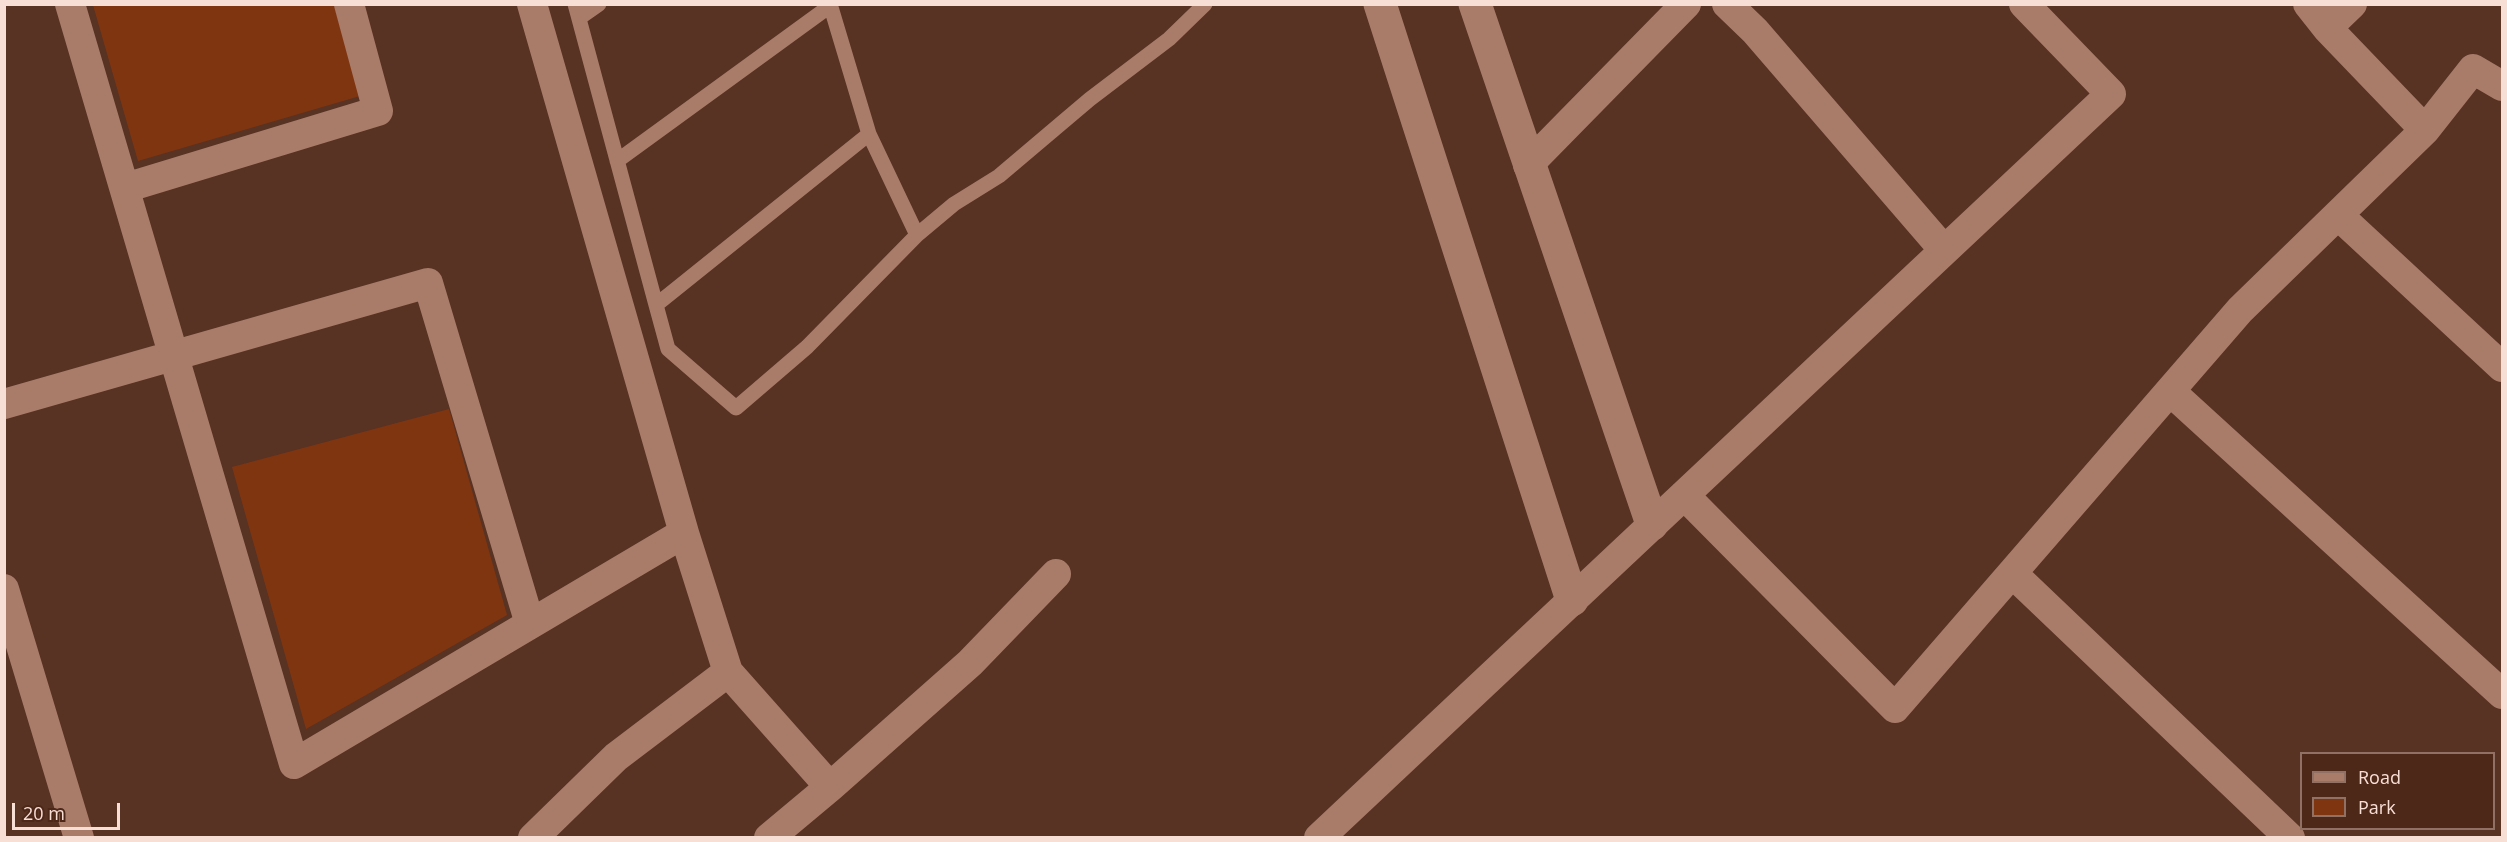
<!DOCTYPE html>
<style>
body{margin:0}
#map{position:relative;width:2507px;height:842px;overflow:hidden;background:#583222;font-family:"Open Sans",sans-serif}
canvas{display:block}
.frame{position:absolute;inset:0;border:6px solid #f8dfd5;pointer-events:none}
.legend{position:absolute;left:2300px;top:752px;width:195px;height:78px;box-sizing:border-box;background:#4d2718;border:2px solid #917164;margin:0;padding:8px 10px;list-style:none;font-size:18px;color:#f8dfd5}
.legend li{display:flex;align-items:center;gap:12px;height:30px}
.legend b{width:30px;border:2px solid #917164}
.scale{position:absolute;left:12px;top:803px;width:108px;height:27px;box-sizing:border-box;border:3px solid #f8dfd5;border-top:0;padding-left:8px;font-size:18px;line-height:21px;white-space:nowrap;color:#f8dfd5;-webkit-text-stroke:4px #4d2718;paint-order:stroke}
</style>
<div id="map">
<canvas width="2507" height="842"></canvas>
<div class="frame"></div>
<ul class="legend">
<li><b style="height:8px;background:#a97c6a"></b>Road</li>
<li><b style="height:16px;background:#803511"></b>Park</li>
</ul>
<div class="scale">20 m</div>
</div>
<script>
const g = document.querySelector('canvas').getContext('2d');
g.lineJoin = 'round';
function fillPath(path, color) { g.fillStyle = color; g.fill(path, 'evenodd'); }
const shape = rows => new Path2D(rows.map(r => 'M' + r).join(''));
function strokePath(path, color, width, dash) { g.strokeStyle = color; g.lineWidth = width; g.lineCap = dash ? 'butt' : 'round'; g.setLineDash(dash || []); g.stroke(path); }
fillPath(shape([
 [93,5,334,5,360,96,138,161],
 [449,409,507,615,306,729,232,467]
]), '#803511');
strokePath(shape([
 [575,4,656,305],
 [830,4,869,134,917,235,954,204,999,176,1090,99,1169,39,1205,4],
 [579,18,599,4],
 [869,134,656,305,668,349,736,408,807,347,917,235],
 [617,161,830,6]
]), '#a97c6a', 15);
strokePath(shape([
 [70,4,294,764,684,533],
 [532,4,684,533,728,672,616,757,533,838],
 [1727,4,1755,31,1944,250],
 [2308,4,2327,28],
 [2352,4,2327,28,2425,130],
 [1528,165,1686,4],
 [125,188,378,111,349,4],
 [2338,215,2502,367],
 [2170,391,2502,694],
 [4,404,428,283,530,624],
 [1684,495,1895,708,2240,310,2425,130,2473,69,2502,86],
 [2012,573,2290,838],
 [4,589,79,838],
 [728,672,830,787,970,663,1056,574],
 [769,838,830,787],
 [1319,838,2111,94,2024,4]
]), '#a97c6a', 30);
strokePath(shape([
 [1380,4,1572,600],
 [1475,4,1652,524]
]), '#a97c6a', 33);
</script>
